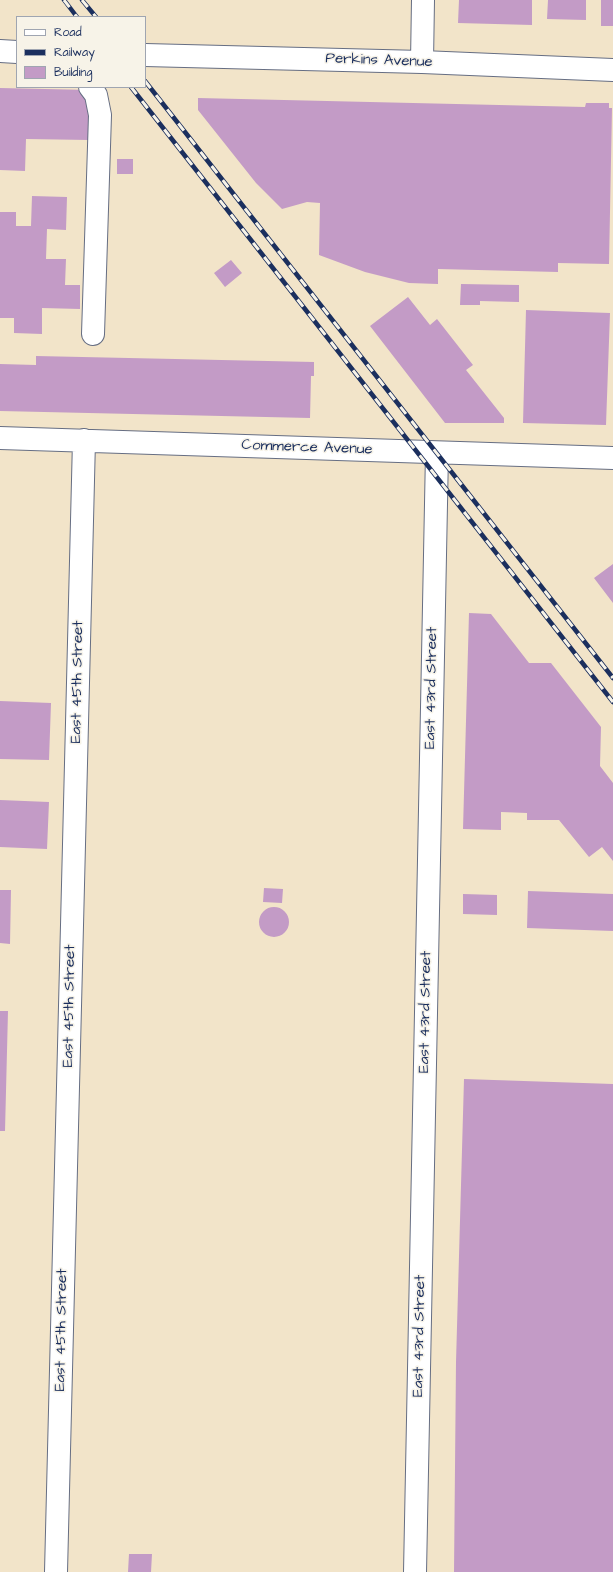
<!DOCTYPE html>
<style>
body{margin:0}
#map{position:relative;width:613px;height:1572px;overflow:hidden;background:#f2e4c9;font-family:"Architects Daughter",sans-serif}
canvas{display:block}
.legend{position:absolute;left:16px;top:16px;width:130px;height:72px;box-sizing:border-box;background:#f7f3e8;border:1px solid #9fa5b1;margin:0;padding:5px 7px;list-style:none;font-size:12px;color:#1b2f5e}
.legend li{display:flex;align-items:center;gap:8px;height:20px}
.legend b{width:20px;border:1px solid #9fa5b1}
</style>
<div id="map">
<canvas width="613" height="1572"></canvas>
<ul class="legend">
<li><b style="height:5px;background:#fff"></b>Road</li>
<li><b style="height:5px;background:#1b2f5e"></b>Railway</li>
<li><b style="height:11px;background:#c39bc6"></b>Building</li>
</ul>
</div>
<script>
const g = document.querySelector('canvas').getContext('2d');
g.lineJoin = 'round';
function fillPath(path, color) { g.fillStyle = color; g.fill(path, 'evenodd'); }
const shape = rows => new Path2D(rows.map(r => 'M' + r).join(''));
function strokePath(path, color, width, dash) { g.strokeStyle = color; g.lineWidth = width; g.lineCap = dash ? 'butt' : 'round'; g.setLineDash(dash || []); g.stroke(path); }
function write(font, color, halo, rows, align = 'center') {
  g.font = font + ' "Architects Daughter",sans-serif'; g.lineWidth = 3; g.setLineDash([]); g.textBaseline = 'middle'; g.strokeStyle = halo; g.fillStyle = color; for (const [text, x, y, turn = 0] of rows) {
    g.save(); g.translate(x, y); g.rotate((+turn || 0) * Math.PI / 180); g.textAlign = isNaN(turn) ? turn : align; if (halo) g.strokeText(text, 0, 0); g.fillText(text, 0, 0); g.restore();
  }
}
fillPath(shape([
 [459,0,532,0,532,25,458,23],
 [548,0,586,0,586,20,547,19],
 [601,0,613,0,613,26,601,26],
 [0,88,90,90,89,140,26,139,25,171,0,170],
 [198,98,585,107,586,103,609,103,609,108,612,108,609,264,558,263,558,272,438,269,438,284,409,283,365,272,319,255,320,203,307,202,282,209,256,183,198,110],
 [117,159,133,159,133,174,117,174],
 [32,196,67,197,66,230,47,229,46,259,66,259,65,285,80,285,80,309,42,308,42,334,14,333,14,318,0,318,0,212,16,212,16,226,31,226],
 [231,260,242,273,225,287,214,273],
 [461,284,519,285,519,302,480,301,480,305,460,305],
 [408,297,430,325,437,319,473,365,466,370,504,418,504,423,445,423,370,326],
 [526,310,610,313,606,425,523,423],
 [36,356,314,362,314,376,311,376,310,418,0,411,0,364,36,365],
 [613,564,613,603,594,578],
 [469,613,491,614,529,663,551,663,601,727,600,766,613,783,613,861,602,847,589,857,559,820,527,820,527,813,501,812,501,830,463,829],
 [0,701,51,703,49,760,0,759],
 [0,800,49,802,47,849,0,847],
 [264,888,283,889,282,903,263,902],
 [0,890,11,890,10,944,0,943],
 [528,891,613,894,613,931,527,928],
 [463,894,497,895,497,915,463,914],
 '259 922a15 15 0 1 1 30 0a15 15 0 1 1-30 0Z',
 [0,1011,8,1011,5,1131,0,1131],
 [464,1079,613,1084,613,1572,454,1572,456,1362],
 [129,1554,152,1554,151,1572,128,1572]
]), '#c39bc6');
const minor = shape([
 [0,51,17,52],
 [145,55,422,62,613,70],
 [422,62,423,0],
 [90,87,96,95,100,115,93,334],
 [0,438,613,458],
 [56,1572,84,440],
 [415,1572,437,453]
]);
strokePath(minor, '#666e83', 24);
strokePath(minor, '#fff', 22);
const rail = shape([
 [64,0,77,17],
 [82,0,96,17],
 [145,81,613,678],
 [131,87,613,702]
]);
strokePath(rail, '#1b2f5e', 4.5);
strokePath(rail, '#f7f3e8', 3, [9]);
write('15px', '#1b2f5e', '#f7f3e8', [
 ["Perkins Avenue",379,61,2],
 ["Commerce Avenue",307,448,2],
 ["East 45th Street",78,682,-89],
 ["East 43rd Street",432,688,-89],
 ["East 45th Street",70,1006,-89],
 ["East 43rd Street",426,1012,-89],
 ["East 45th Street",62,1330,-89],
 ["East 43rd Street",420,1336,-89]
]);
</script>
